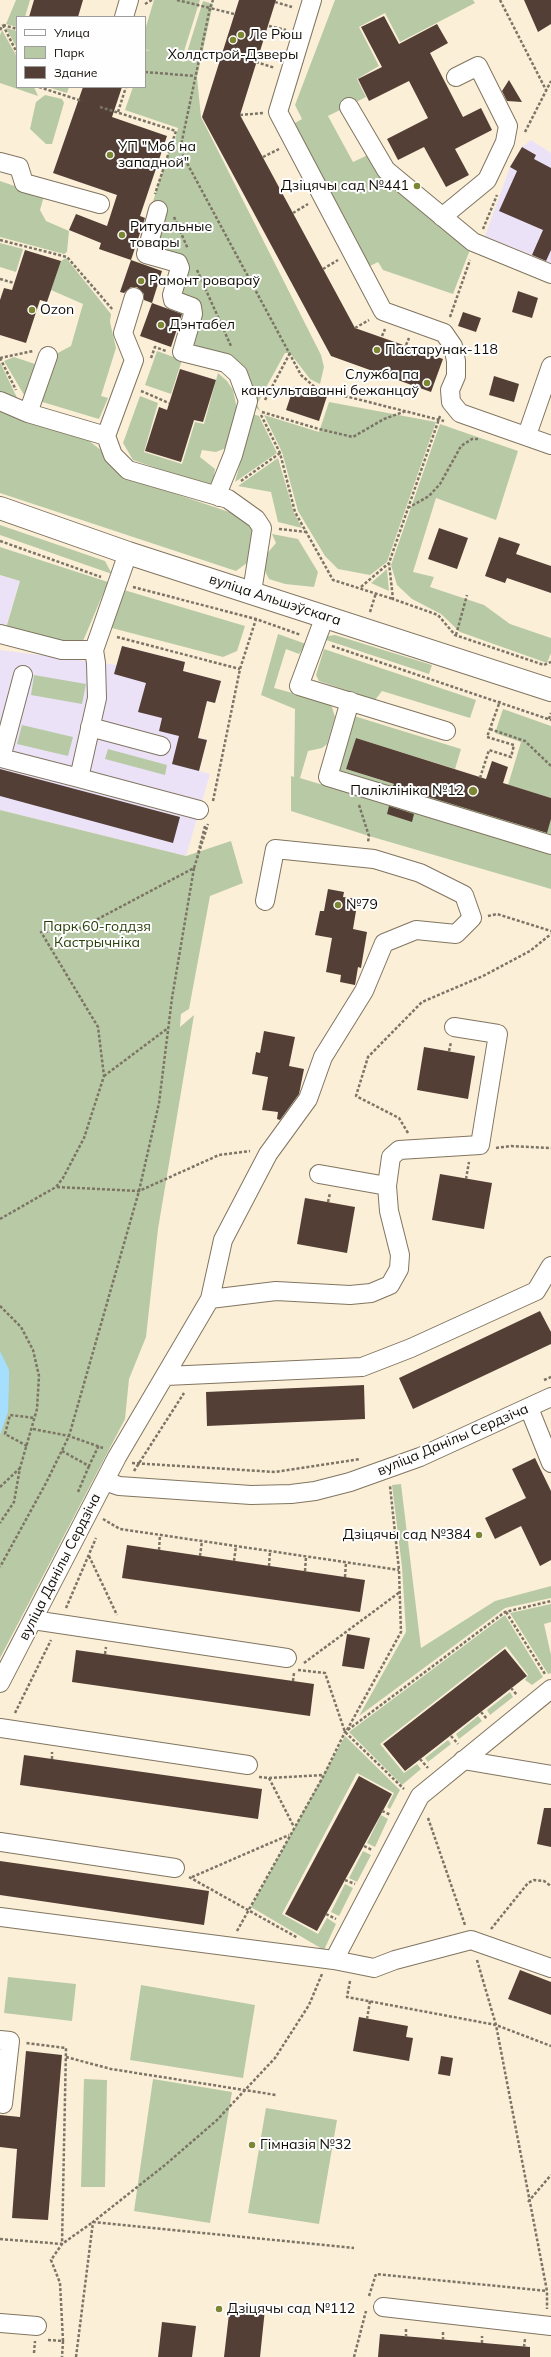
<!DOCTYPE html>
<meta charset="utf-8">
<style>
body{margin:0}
#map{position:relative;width:551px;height:2357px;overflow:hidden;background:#fcefd8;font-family:Mulish,sans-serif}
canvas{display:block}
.legend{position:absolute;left:16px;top:16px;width:130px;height:72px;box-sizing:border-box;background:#fefefe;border:1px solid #9f9d9a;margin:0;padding:5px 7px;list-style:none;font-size:12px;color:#100c05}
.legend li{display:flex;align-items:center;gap:8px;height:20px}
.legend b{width:20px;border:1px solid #9f9d9a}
</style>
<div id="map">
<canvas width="551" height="2357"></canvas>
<ul class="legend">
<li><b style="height:5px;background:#fff"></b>Улица</li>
<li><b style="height:11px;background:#b8caa5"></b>Парк</li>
<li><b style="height:11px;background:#543f36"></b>Здание</li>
</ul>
</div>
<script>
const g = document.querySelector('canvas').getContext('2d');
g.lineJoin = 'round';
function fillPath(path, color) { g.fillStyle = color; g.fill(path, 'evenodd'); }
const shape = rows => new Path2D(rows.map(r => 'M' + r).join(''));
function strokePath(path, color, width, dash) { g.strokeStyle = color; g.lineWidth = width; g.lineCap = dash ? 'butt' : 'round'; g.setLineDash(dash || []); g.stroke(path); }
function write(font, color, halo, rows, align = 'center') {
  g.font = font + ' Mulish,sans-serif'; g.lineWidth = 4; g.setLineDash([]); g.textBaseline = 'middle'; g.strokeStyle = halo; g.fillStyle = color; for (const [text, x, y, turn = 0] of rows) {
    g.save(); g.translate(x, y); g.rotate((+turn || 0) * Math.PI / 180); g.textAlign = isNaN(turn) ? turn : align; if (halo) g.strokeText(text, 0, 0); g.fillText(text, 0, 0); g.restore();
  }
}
fillPath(shape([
 [531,140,551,153,551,263,485,236,510,167,522,147],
 [0,575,20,581,0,645],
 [122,646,185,662,183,671,221,681,215,703,207,701,198,737,207,740,199,771,210,774,186,856,0,810,0,650,117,665]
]), '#ebe2f8');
fillPath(shape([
 [16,0,30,0,25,17,17,17,17,27,6,24],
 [154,0,200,0,181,61,184,62,203,1,213,4,197,77,201,117,321,355,324,367,320,384,310,379,290,353,285,353,257,404,260,411,248,401,238,374,191,353,193,314,173,300,180,268,146,254,151,208,169,151,173,148,178,128,125,110,133,87,145,87,145,50,151,51,145,49,145,30],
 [335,0,473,0,475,3,400,42,385,13,359,27,379,66,357,79,366,97,328,116,353,162,370,154,471,247,453,294,383,270,378,262,364,269,288,127,302,119,295,105],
 [6,28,17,31,17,48],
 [2,30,17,57,17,87,34,87,38,96,0,83,0,35],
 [47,87,69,87,67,93],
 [45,95,62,99,64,103,52,144,46,144,30,129,36,102],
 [0,181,44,196,40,210,46,221,69,231,67,252,64,254,0,237],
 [0,243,23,249,16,272,0,267],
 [66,258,111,314,110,322,116,348,101,396,108,398,99,419,39,401,52,356,71,346,83,304,51,290,61,261],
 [157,351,182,360,171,394,145,385],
 [14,357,38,365,27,400,4,361],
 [0,362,19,402,0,394],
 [218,373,227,381,233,390,238,414,226,448,216,452,202,450,200,457,215,469,213,483,206,485,133,460,123,443,140,396,158,403,144,452,182,464,195,422,204,424],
 [329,402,436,422,387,562,370,575,338,569,325,556,298,511,282,452,264,415,319,432],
 [0,412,89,441,146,484,241,516,249,523,252,531,255,541,253,556,247,563,236,571,0,493],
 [253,414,259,416,277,453,235,482],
 [440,424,518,451,496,520,436,498,413,572,434,577,430,587,484,605,510,624,551,638,551,653,547,663,460,632,441,614,412,599,397,585,391,565],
 [278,458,294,513,302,528,278,522,271,492,238,486],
 [0,525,105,561,112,574,0,535],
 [272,534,298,539,318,572,314,587,285,584,269,579,263,567,265,556,276,543],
 [0,547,108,582,83,641,76,645,6,628,20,581,0,575],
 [387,569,389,591,371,583],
 [124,590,245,626,237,651,223,657,108,627],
 [278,634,306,644,299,654,286,649,274,688,326,702,332,707,335,717,327,744,322,748,308,751,300,778,333,788,354,716,461,749,455,769,356,738,346,769,546,833,551,819,551,889,369,836,291,811,291,776,294,777,295,709,261,695],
 [335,635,432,665,429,674,326,640,328,636],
 [324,649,476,700,470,718,382,691,375,700,319,681,316,675],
 [34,675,86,684,82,704,31,695],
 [503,709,551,726,551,798,508,785,521,742,495,733],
 [22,725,73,737,68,756,17,744],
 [108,749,167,765,165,775,105,759],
 [0,810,186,856,231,841,243,883,210,896,189,1009,181,1014,180,1027,194,1015,158,1229,146,1337,129,1379,125,1419,0,1658],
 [401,1484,421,1648,495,1601,551,1586,551,1598,505,1608,359,1716,406,1632,402,1567,392,1485],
 [551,1604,551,1622,544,1624,551,1655,551,1673,548,1674,510,1613],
 [505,1615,543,1677,532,1685,525,1680,528,1675,506,1646,380,1744,404,1773,417,1764,421,1769,402,1785,349,1732],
 [510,1692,513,1697,490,1715,487,1710],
 [478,1716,482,1721,459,1739,456,1734],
 [345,1736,400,1790,390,1809,387,1807,394,1793,357,1773,282,1914,318,1934,327,1918,336,1924,324,1950,251,1907],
 [448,1740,451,1744,428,1762,425,1758],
 [381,1815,388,1819,375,1847,367,1843],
 [363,1851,371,1855,357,1882,349,1878],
 [345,1884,353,1888,339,1916,331,1912],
 [8,1977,76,1984,72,2021,4,2013],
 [141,1985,255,2005,243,2078,130,2060],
 [84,2079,107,2080,105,2187,81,2187],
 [153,2079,232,2092,210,2223,134,2211],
 [266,2108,337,2120,319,2224,248,2213]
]), '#b8caa5');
fillPath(shape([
 [0,1351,9,1370,9,1384,8,1412,0,1435]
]), '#a6defd');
fillPath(shape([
 [34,0,83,0,78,17,29,17],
 [239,0,276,0,240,115,355,328,443,359,431,392,331,356,202,117],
 [524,0,551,0,551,24,538,32],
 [384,16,399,44,437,24,448,43,430,53,463,117,481,108,492,130,455,149,469,175,446,187,424,147,398,160,387,139,428,118,409,81,369,101,358,79,382,67,361,27],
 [509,80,522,102,507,101,502,91],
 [83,87,122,87,112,117,167,136,140,216,145,218,131,260,99,249,101,243,69,230,76,214,107,226,117,195,53,173],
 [522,147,536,155,534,159,551,168,551,250,546,261,532,255,543,230,499,211,517,171,510,167],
 [25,250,61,261,47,302,40,300,26,343,0,335,0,300,4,288,12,290],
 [131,260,162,271,152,303,144,300,144,294,137,287,131,287,124,293,120,292],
 [518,291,538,298,532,318,512,312],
 [152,303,182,314,171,347,140,336],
 [463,312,481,318,476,332,458,326],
 [180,369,216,380,203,422,194,420,181,462,145,451,159,407,167,410],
 [494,376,519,384,514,402,489,395],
 [294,386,327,396,319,421,286,410],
 [439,528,468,538,457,569,428,559],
 [499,537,520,544,516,554,551,566,551,593,507,578,505,583,485,576],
 [122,646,185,662,183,671,221,681,215,703,207,701,198,738,207,740,199,771,172,764,179,736,159,731,162,718,138,712,146,683,114,674],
 [356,738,486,779,492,761,508,767,503,783,551,798,551,819,547,833,393,786,394,784,346,769],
 [0,769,180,817,173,843,0,796],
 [389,806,414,814,412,822,387,814],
 [328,889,344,892,343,897,358,899,353,929,367,932,361,968,358,967,355,985,340,982,341,975,326,972,332,938,315,935,320,911,324,911],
 [264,1031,295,1037,289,1066,304,1069,299,1094,280,1120,277,1119,278,1112,262,1110,268,1077,252,1074,256,1052,260,1053],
 [424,1047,475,1056,468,1099,417,1090],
 [440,1174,492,1183,484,1229,432,1220],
 [305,1198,355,1207,347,1253,297,1244],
 [540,1311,551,1332,551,1344,413,1409,399,1378],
 [364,1385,365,1419,207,1426,206,1392],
 [535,1458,551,1491,551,1560,540,1566,521,1526,495,1539,485,1518,526,1498,512,1469],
 [127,1545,365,1580,360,1612,122,1578],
 [347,1634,370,1638,364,1669,342,1666],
 [505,1649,527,1676,405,1771,383,1744],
 [76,1650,314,1684,310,1716,72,1682],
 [24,1755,262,1789,258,1819,20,1785],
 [359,1776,392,1794,317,1931,285,1914],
 [544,1808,551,1808,551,1847,537,1844],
 [0,1861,209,1891,204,1925,0,1895],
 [520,1970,551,1982,551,2015,508,1999],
 [359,2017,408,2026,406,2037,413,2038,409,2061,353,2051],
 [26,2051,62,2055,48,2220,12,2218,17,2149,0,2147,0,2115,20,2117],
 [441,2056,453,2058,450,2076,438,2074],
 [230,2305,265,2309,260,2357,224,2357],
 [162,2322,196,2326,192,2357,158,2357],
 [380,2334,530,2347,530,2357,378,2357]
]), '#543f36');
const minor = shape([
 [312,0,278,112,383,311,444,333,453,346,456,361,456,376,450,390,451,402,460,413,551,445],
 [124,17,129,0],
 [349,107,386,170,473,242,551,274],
 [0,162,19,167,24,183,100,204],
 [158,210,146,254,178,263,180,268,172,295,173,300,192,307,193,314,182,352,226,363,238,374,248,401,233,455,218,492,219,497],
 [442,217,487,180,505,142,508,126,478,66,456,77],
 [0,401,28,413,106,436,113,455,128,470,228,499,256,519,262,528,252,592],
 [28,413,48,356],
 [527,435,551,366],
 [106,436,134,360,123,333,134,297],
 [325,616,299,686,446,731],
 [0,634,62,650,94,650,128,553],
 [94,650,96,663,97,698,79,778,199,810],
 [23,675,1,758,79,778],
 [350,701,328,777,551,845],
 [90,727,161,746],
 [319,1174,387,1186],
 [210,1299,276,1291,350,1295,371,1293,390,1285,399,1269,400,1255,389,1211,387,1186,391,1157,399,1150,480,1145,498,1034,454,1027],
 [166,1376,362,1367,411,1348,536,1291,551,1266],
 [529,1408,551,1463],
 [105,1481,119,1486,251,1495,291,1494,315,1491,350,1482,420,1457,551,1397],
 [33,1620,287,1658],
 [0,1683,117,1457,210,1299,223,1240,268,1154,308,1099,323,1057,364,991,384,943,416,930,456,934,472,918,464,895,420,873,374,859,275,849,265,901],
 [0,1728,248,1765],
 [463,1760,551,1775],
 [0,1842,175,1868],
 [0,1917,334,1960,420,1796,551,1689],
 [334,1960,374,1968,395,1960,471,1940,551,1968],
 [0,2040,10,2041,3,2104,0,2103],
 [383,2307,551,2326],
 [0,2323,37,2326]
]);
const major = shape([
 [0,508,128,553,551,690]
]);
strokePath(minor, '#817560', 20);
strokePath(major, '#817560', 24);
strokePath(shape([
 [177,0,210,8,213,0],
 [500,0,546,90],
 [275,2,292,7],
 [145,4,152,0],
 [234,14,210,8,180,150,301,375,317,389,444,421],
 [3,25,17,53],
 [3,25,17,29],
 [269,26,286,30],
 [0,30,3,25],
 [256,62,275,68],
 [145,72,195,76],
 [39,87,82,101],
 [100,107,176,131,155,194],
 [118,112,126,87],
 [240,115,263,113],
 [525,132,551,81],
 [263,157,279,149],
 [293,213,308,204],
 [174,217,188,249],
 [483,229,497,195],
 [0,240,67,257,113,310],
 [323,269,338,260],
 [197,270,231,346],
 [0,279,14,283],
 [450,317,470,260],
 [355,328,369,320],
 [382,336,385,329],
 [406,345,409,338],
 [0,358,16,390],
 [0,358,33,351],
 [151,358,155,347,166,351],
 [141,391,169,403],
 [265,400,290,353],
 [262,412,319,429,353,437,384,419,406,411],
 [261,415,280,453,295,512,333,580,393,599],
 [440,416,389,563,393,599,438,615,455,635,544,665,551,662],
 [241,481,280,453],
 [408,508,429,496,440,484,461,446,472,439,478,439],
 [279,529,307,532],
 [0,541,101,577],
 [133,587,256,619,301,635],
 [361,587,389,563],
 [370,612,376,593],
 [456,635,467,595],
 [117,637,240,669],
 [332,646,551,720],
 [549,719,551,713],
 [490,729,525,741,551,766],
 [480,778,489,750,511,757,514,745,487,737,500,701],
 [213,801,240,669,256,619],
 [359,805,369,836,368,842],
 [197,858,205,826],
 [194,868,208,824],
 [488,916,497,914,551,931],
 [449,1051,451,1042],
 [104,1076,168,1028],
 [408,1133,399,1118,356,1096,368,1057,422,1002,483,976,530,951,551,934],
 [496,1148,511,1146,551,1148],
 [466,1179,469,1162],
 [57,1187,139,1191,219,1155,250,1151],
 [328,1202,330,1193],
 [0,1219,56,1187,63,1178,84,1138,104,1076,98,1027,41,932,77,930,194,868,172,998,159,1103,139,1191,69,1436,46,1483,0,1567],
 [0,1306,21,1327,33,1350,39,1376,37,1409,20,1468,14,1502,0,1523],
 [544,1380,551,1377],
 [33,1429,69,1436,103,1448],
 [27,1446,5,1434,10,1415,35,1418],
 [62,1451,89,1466,99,1445],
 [132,1463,275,1472,360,1459],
 [134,1471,184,1393],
 [0,1487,20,1468],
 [78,1492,89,1466],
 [103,1519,120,1529,399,1570],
 [159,1550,160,1535],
 [89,1556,117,1615],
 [200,1556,202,1541],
 [234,1561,236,1546],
 [269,1566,270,1551],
 [305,1571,306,1557],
 [345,1577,346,1562],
 [66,1608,96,1538],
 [506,1612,545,1674],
 [105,1654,106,1647],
 [304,1663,400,1592],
 [298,1670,325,1673,345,1732,404,1789],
 [293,1681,294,1673],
 [511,1688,517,1695],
 [481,1712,487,1719],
 [15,1713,51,1640],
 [347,1730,401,1632,399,1570,390,1486],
 [451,1736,458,1744],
 [52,1759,52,1752],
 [420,1759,428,1768],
 [259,1777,269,1778,324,1775],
 [269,1778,294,1827],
 [382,1811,391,1815],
 [428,1818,465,1925],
 [364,1846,372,1850],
 [189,1877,298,1938],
 [192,1877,289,1835],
 [345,1880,355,1884],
 [326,1914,336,1919],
 [491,1929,528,1883,534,1880,544,1881,551,1886],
 [237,1931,324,1775,345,1732,505,1612,551,1601],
 [477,1960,496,2025,547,2291,547,2309],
 [350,1981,347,1997,496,2025,551,2046],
 [367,2019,370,2001],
 [66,2057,111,2069,276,2095],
 [528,2202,551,2175],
 [0,2239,62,2244,66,2048,26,2043],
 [369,2296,376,2274,547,2291],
 [406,2337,406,2327],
 [48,2340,63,2341,62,2357],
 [443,2340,443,2330],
 [63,2341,60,2283,51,2260,62,2244,93,2222,354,2248],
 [482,2343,482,2336],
 [524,2347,525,2339],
 [34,2353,35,2341],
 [76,2357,93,2222,165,2165,217,2120,275,2058,309,2005,322,1974],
 [354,2357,366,2311]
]), '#7c7465', 2.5, [3, 2]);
strokePath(minor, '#fff', 18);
strokePath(major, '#fff', 22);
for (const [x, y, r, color] of [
 [241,35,4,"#7d8633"],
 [233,40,4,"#7d8633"],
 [110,155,4,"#7d8633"],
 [417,186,4,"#7d8633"],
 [122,235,4,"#7d8633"],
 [141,281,4,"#7d8633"],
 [32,310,4,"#7d8633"],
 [161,325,4,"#7d8633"],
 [377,350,4,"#7d8633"],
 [427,383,4,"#7d8633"],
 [473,791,5,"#7d8633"],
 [338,905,4,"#7d8633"],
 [479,1535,4,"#7d8633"],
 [252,2145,4,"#7d8633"],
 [219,2309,4,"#7d8633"]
]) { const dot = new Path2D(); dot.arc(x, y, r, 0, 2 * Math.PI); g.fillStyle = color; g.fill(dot); strokePath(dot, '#fefefe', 1.5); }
write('14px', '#100c05', '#fefefe', [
 ["Ле Рюш",249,35],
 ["Холдстрой-Дзверы",233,55,"center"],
 ["УП \"Моб на",118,147],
 ["западной\"",118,163],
 ["Дзіцячы сад №441",409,186,"right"],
 ["Ритуальные",130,227],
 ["товары",130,243],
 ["Рамонт ровараў",149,281],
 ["Ozon",40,310],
 ["Дэнтабел",169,325],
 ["Пастарунак-118",385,350],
 ["Служба па",419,375,"right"],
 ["кансультаванні бежанцаў",419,391,"right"],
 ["Паліклініка №12",464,791,"right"],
 ["№79",346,905],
 ["Дзіцячы сад №384",471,1535,"right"],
 ["Гімназія №32",260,2145],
 ["Дзіцячы сад №112",227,2309]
], 'left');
write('14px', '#100c05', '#fefefe', [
 ["вуліца Альшэўскага",275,600,18],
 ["вуліца Данілы Сердзіча",453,1440,-23],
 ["вуліца Данілы Сердзіча",60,1567,-63]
]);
write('14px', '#2a3f08', '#fefefe', [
 ["Парк 60-годдзя",97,927],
 ["Кастрычніка",97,943]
]);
</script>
